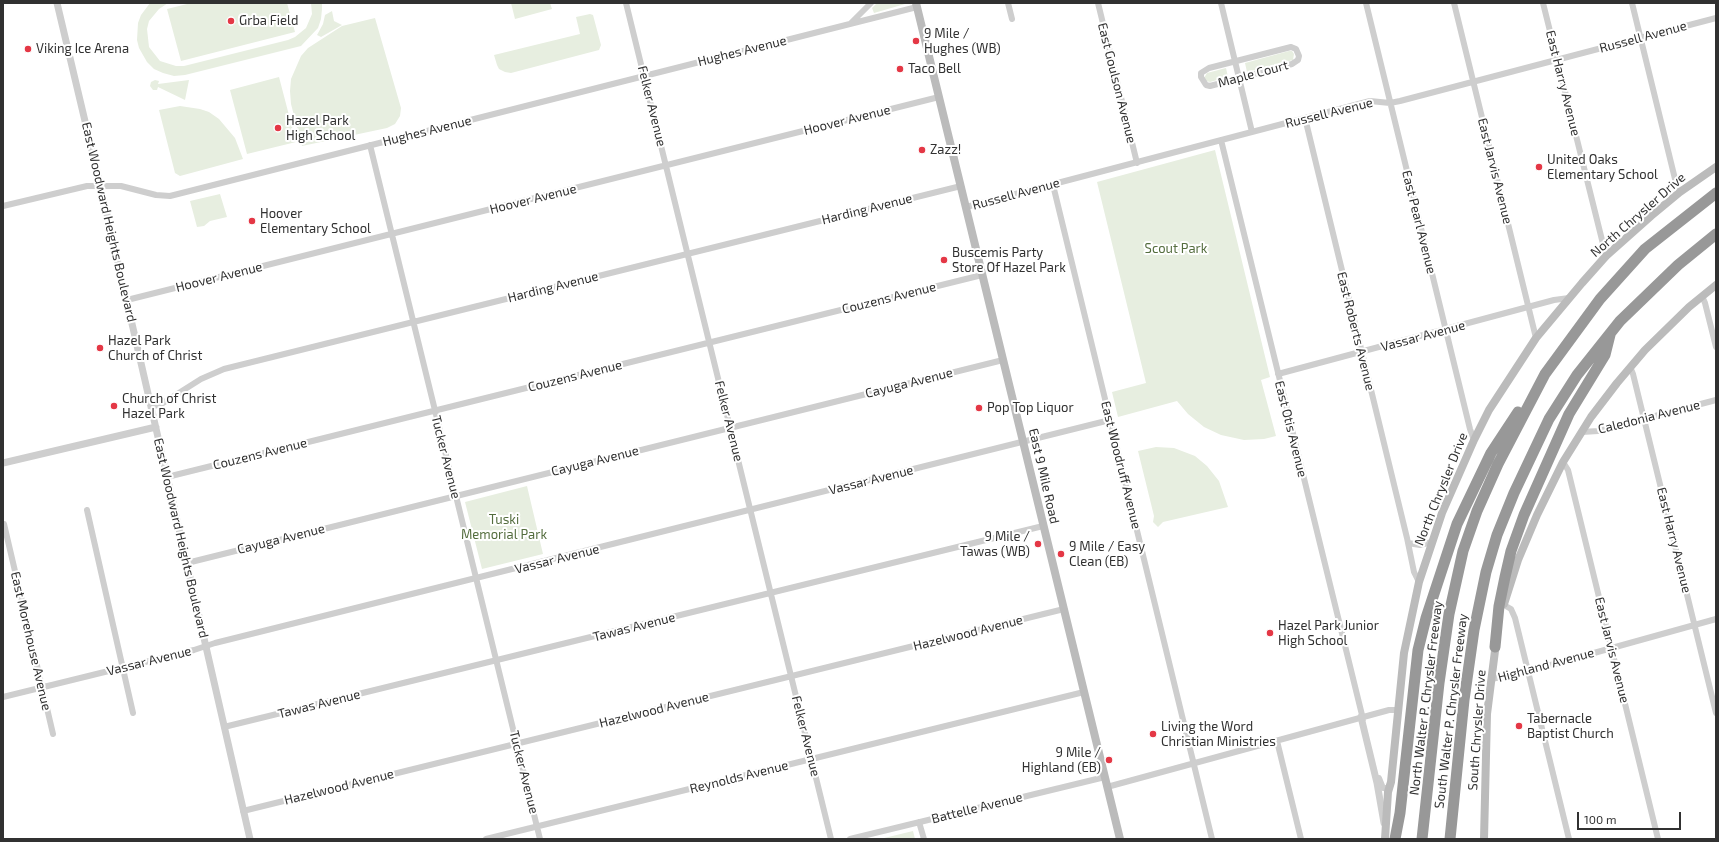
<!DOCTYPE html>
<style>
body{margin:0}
#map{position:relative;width:1719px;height:842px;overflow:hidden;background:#fff;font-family:"Exo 2",sans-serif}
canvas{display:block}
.frame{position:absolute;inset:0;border:4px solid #313131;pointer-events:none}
.scale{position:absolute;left:1577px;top:812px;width:104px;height:18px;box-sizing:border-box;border:2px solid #313131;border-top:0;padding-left:5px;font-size:12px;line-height:14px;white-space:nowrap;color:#313131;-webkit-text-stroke:3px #fff;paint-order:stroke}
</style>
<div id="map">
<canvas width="1719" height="842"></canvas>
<div class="frame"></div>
<div class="scale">100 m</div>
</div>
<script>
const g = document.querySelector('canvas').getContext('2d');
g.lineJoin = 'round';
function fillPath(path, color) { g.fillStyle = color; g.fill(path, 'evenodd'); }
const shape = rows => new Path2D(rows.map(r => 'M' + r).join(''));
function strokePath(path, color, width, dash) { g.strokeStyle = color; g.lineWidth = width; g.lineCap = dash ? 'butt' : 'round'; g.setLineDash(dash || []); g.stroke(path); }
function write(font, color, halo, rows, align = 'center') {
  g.font = font + ' "Exo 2",sans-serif'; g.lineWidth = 4; g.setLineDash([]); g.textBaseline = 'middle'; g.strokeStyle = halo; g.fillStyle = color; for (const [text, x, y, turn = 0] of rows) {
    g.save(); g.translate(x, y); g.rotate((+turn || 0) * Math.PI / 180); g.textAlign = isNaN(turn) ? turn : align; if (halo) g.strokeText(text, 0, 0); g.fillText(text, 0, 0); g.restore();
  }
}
fillPath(shape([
 [150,3,168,3,159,9,149,21,147,29,149,47,160,61,176,66,184,66,288,40,295,37,306,28,312,14,311,3,322,3,322,9,321,19,318,28,301,46,185,75,174,76,163,73,154,69,147,62,139,48,137,40,138,23,141,15],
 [191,3,287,3,295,32,181,61,167,9],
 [511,3,550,3,552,9,515,19],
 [877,3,905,3,905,4,874,13,872,8],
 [332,11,334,21,342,25,321,37,317,35,323,24,325,15],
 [590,14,593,15,601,45,599,50,511,73,505,72,499,69,497,65,494,55,580,34,576,17],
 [375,18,401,108,400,116,395,124,387,128,302,146,291,104,290,91,291,79,301,56,308,48,342,26],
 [1289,51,1292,51,1294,54,1293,60,1247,72,1245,63],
 [1226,68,1228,77,1210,82,1206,81,1204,78,1207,73],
 [279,77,296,142,247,154,230,90],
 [155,80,159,81,158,84,189,80,185,100,158,87,157,90,153,90,150,86,151,82],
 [180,106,200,109,209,112,219,119,235,138,243,159,180,176,175,173,159,110],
 [1215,150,1270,377,1261,380,1276,436,1264,439,1244,440,1221,435,1204,427,1188,414,1177,401,1118,417,1112,392,1146,383,1097,182],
 [220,194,227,217,210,221,204,226,197,227,190,201],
 [1156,447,1174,448,1195,456,1207,466,1219,481,1228,507,1163,522,1158,527,1153,522,1154,516,1138,451],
 [527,486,543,554,482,569,465,502],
 [913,831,915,839,880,839]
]), '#e7eee0');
strokePath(shape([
 [626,3,831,839],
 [1008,3,1012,19],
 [1098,3,1137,163],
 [1221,3,1252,132],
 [1366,3,1470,429,1474,440],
 [1454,3,1536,338],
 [1543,3,1606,256],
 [1632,3,1676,183,1680,192],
 [850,24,871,3],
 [1291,47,1296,49,1299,56,1298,60,1292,64,1210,86,1206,85,1201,77,1201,73,1209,68,1291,47],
 [1305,118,1407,538,1414,572,1419,582],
 [1221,140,1363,719],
 [370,145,540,839],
 [1053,185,1212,839],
 [3,206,87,186,121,186,156,195,170,196,917,7],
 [966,207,1370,101,1390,103,1400,101,1716,18],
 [1702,296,1705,303,1716,347],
 [127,300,939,97],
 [1630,367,1633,374,1716,713],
 [1278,374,1554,300,1569,298],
 [152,407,163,403,201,379,224,369,961,186],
 [1582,432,1598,431,1716,400],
 [1563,462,1568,470,1658,839],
 [167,477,982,275],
 [87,510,133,713],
 [4,524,53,734],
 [1408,543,1420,545,1432,542],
 [187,563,1003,360],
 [1504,605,1511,609,1515,618,1569,839],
 [1491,679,1522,673,1716,619],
 [3,697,194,650,215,643,1110,420],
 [224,727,1043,526],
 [1277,741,1301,839],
 [1379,778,1383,788,1388,788,1390,784],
 [1107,787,1389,710,1398,710],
 [243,811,1064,609],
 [919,822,924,839],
 [486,839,1084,692],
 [850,839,1105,777]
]), '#cecece', 6);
strokePath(shape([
 [57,3,103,197,250,839],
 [3,463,156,427],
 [1361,717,1377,783,1384,823]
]), '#cecece', 7);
strokePath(shape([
 [916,3,1120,839],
 [1504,604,1518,560,1537,515,1563,462,1591,417,1617,383,1645,350,1689,307,1716,285],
 [1385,839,1388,792,1391,782,1404,653,1419,582,1442,513,1474,440,1489,410,1536,338,1582,283,1606,256,1651,216,1680,192,1716,167],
 [1484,839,1487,714,1496,643]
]), '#bbb', 8);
strokePath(shape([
 [1495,647,1499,606,1505,577,1511,551,1524,515,1569,414,1605,355,1610,335],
 [1395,839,1400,813,1418,650,1426,618,1457,524,1491,453,1518,412],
 [1422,839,1439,683,1449,614,1463,551,1477,511,1498,464,1545,374,1600,299,1645,249,1716,193],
 [1450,839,1464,700,1474,630,1486,572,1497,535,1514,493,1549,419,1577,375,1620,321,1678,265,1716,234]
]), '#989898', 11);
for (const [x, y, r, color] of [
 [231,21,4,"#e43745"],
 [916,41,4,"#e43745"],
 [28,49,4,"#e43745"],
 [900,69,4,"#e43745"],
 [278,128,4,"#e43745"],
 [922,150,4,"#e43745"],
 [1539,167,4,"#e43745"],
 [252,221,4,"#e43745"],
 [944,260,4,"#e43745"],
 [100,348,4,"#e43745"],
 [114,406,4,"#e43745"],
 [979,408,4,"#e43745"],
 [1038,544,4,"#e43745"],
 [1061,554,4,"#e43745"],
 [1270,633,4,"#e43745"],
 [1519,726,4,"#e43745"],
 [1153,734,4,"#e43745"],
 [1109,760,4,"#e43745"]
]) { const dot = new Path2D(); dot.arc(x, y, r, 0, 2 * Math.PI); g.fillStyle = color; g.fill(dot); strokePath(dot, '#fff', 1.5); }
write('13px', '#313131', '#fff', [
 ["Grba Field",239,21],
 ["9 Mile /",924,34],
 ["Hughes (WB)",924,49],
 ["Viking Ice Arena",36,49],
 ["Taco Bell",908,69],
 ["Hazel Park",286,121],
 ["High School",286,136],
 ["Zazz!",930,150],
 ["United Oaks",1547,160],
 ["Elementary School",1547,175],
 ["Hoover",260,214],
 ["Elementary School",260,229],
 ["Buscemis Party",952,253],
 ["Store Of Hazel Park",952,268],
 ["Hazel Park",108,341],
 ["Church of Christ",108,356],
 ["Church of Christ",122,399],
 ["Hazel Park",122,414],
 ["Pop Top Liquor",987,408],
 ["9 Mile /",1030,537,"right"],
 ["Tawas (WB)",1030,552,"right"],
 ["9 Mile / Easy",1069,547],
 ["Clean (EB)",1069,562],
 ["Hazel Park Junior",1278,626],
 ["High School",1278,641],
 ["Tabernacle",1527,719],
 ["Baptist Church",1527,734],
 ["Living the Word",1161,727],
 ["Christian Ministries",1161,742],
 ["9 Mile /",1101,753,"right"],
 ["Highland (EB)",1101,768,"right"]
], 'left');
write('13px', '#313131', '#fff', [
 ["Russell Avenue",1643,37,-15],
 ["Hughes Avenue",742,51,-14],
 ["Maple Court",1253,74,-15],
 ["East Goulson Avenue",1117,83,76],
 ["East Harry Avenue",1563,83,76],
 ["Felker Avenue",652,106,76],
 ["Russell Avenue",1329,113,-14],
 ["Hoover Avenue",847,120,-14],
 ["Hughes Avenue",427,131,-14],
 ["East Jarvis Avenue",1495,171,76],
 ["Russell Avenue",1016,194,-15],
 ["Hoover Avenue",533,199,-14],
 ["Harding Avenue",867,209,-14],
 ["North Chrysler Drive",1638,215,-41],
 ["East Woodward Heights Boulevard",109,222,77],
 ["East Pearl Avenue",1419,222,76],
 ["Hoover Avenue",219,277,-14],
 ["Harding Avenue",553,287,-14],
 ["Couzens Avenue",889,298,-14],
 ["East Roberts Avenue",1356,331,76],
 ["Vassar Avenue",1423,336,-15],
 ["Couzens Avenue",575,376,-14],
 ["Cayuga Avenue",909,383,-14],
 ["Caledonia Avenue",1649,417,-14],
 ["Felker Avenue",729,421,76],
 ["East Otis Avenue",1291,429,76],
 ["Couzens Avenue",260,454,-14],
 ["Tucker Avenue",446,457,76],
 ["Cayuga Avenue",595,461,-14],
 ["East Woodruff Avenue",1121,465,76],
 ["East 9 Mile Road",1044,476,77],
 ["Vassar Avenue",871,480,-14],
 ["North Chrysler Drive",1441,489,-68],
 ["East Woodward Heights Boulevard",181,538,77],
 ["Cayuga Avenue",281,539,-14],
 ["East Harry Avenue",1674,540,76],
 ["Vassar Avenue",557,559,-14],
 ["Tawas Avenue",634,627,-14],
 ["Hazelwood Avenue",968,633,-14],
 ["East Morehouse Avenue",31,641,77],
 ["East Jarvis Avenue",1612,650,76],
 ["Vassar Avenue",149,661,-14],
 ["Highland Avenue",1546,665,-15],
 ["North Walter P. Chrysler Freeway",1426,698,-83],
 ["Tawas Avenue",319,704,-14],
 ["Hazelwood Avenue",654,710,-14],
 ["South Walter P. Chrysler Freeway",1451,711,-83],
 ["South Chrysler Drive",1477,730,-86],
 ["Felker Avenue",806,736,76],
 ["Tucker Avenue",524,772,76],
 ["Reynolds Avenue",739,777,-14],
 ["Hazelwood Avenue",339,787,-14],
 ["Battelle Avenue",977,808,-14]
]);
write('13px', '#546d3e', '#fff', [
 ["Scout Park",1176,249],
 ["Tuski",504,520],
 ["Memorial Park",504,535]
]);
</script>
